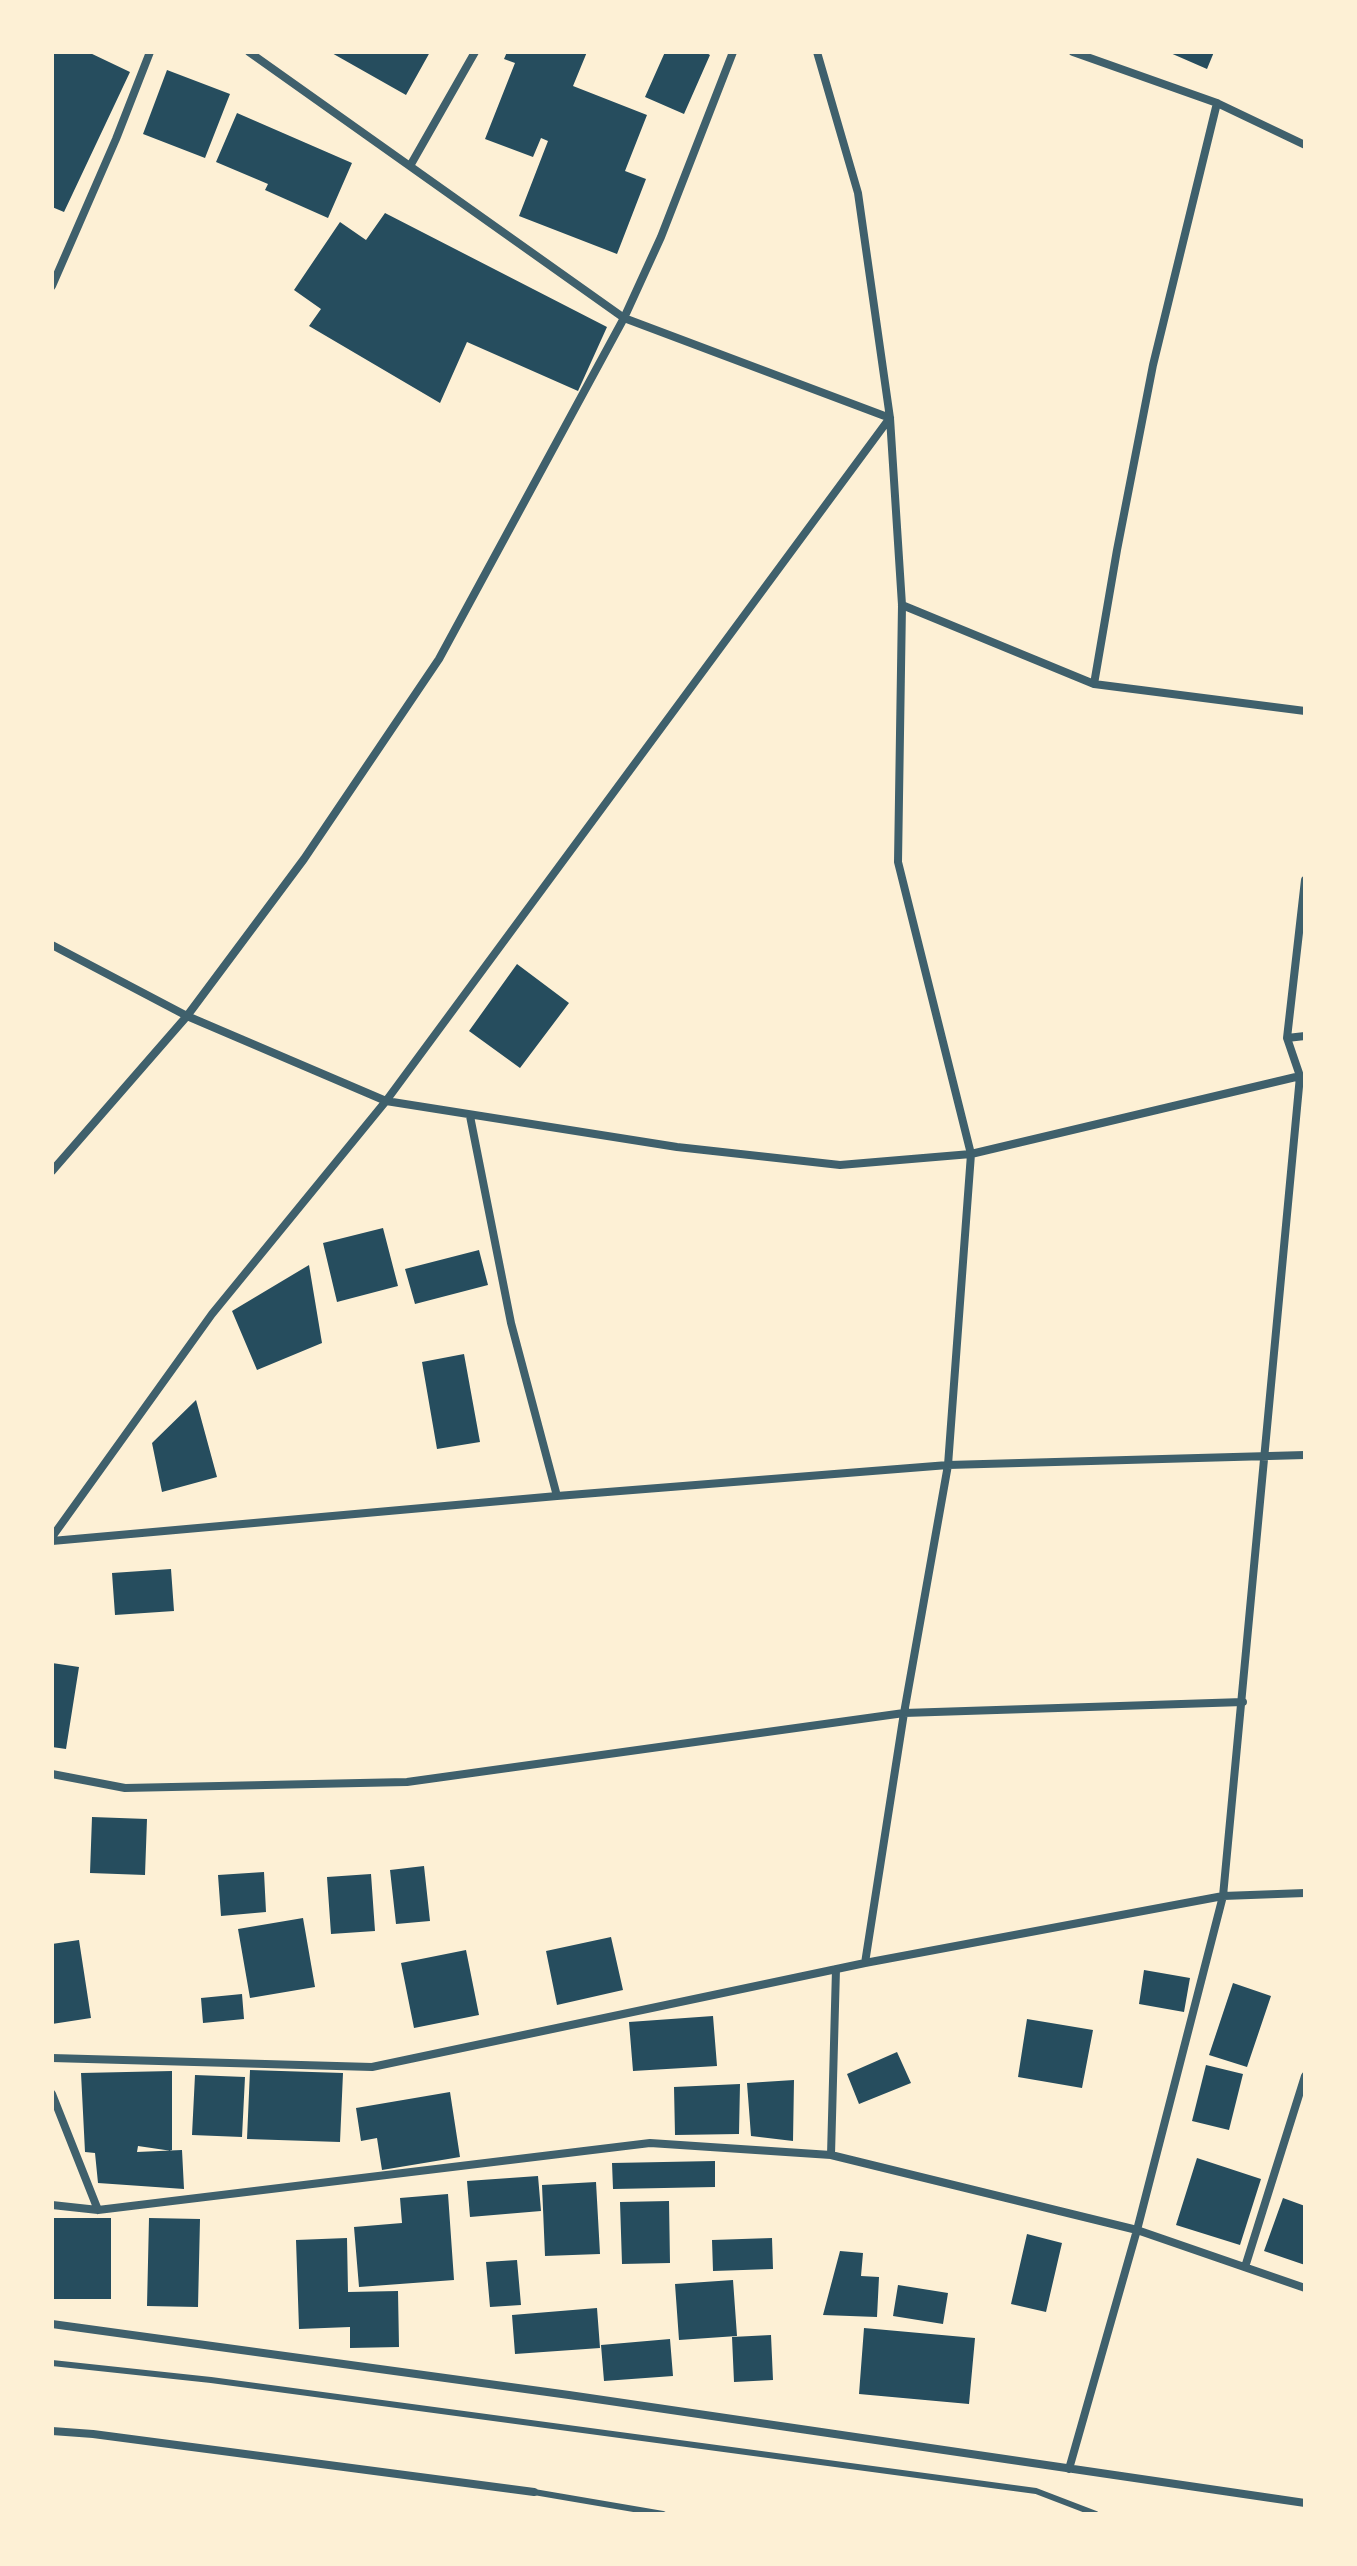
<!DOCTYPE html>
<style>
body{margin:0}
#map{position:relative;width:1357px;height:2566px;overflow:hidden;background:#fdf0d5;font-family:Figtree,sans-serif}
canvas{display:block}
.frame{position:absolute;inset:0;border:54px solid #fdf0d5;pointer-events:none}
</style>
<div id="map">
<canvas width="1357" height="2566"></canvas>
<div class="frame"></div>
</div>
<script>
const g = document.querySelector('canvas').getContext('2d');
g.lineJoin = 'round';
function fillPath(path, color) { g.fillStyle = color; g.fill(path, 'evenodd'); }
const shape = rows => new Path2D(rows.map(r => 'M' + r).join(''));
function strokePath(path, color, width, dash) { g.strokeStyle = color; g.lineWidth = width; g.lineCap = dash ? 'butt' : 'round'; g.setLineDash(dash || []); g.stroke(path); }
fillPath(shape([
 [52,52,88,52,130,72,64,212,52,207],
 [330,52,430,52,406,95],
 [507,52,587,52,573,86,647,115,625,171,646,179,617,254,519,216,548,141,541,138,533,157,485,139,515,63,504,59],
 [665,52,705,52,710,55,684,114,645,97],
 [1168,52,1214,52,1207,69],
 [167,70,230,94,205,158,143,134],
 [237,113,352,163,328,218,265,190,268,184,216,162],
 [385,213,607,327,578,391,467,342,440,403,309,326,321,309,294,290,340,222,366,240],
 [517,964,569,1003,520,1068,469,1031],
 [383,1228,398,1286,337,1302,323,1243],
 [479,1250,488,1285,415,1304,405,1269],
 [309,1265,322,1343,257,1370,232,1311],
 [464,1354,480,1442,437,1449,422,1362],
 [196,1400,217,1477,162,1492,152,1443],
 [171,1569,174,1611,115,1615,112,1573],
 [52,1663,79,1667,66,1749,52,1747],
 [92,1817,147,1819,145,1875,90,1873],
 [424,1866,430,1921,396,1924,390,1870],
 [264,1872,266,1912,221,1916,218,1875],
 [371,1874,375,1931,331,1934,327,1877],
 [303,1918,315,1987,250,1998,238,1929],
 [611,1937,623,1990,557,2005,546,1951],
 [79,1940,91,2018,52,2024,52,1944],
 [466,1950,479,2015,414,2028,401,1963],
 [1144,1970,1190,1978,1184,2012,1139,2004],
 [1233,1983,1271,1996,1247,2067,1209,2055],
 [242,1994,244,2019,203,2023,201,1998],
 [713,2016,717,2066,633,2071,629,2022],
 [1027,2019,1093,2030,1082,2088,1018,2077],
 [897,2052,911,2083,859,2104,847,2074],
 [1206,2065,1243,2074,1229,2130,1192,2121],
 [250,2070,343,2073,340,2142,247,2139],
 [172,2071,172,2151,138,2146,137,2152,182,2150,184,2189,98,2183,95,2153,85,2152,81,2073],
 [195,2075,245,2077,242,2137,192,2135],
 [794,2080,793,2141,751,2136,747,2083],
 [740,2084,739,2134,675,2135,674,2087],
 [450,2092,460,2157,382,2170,377,2138,361,2141,356,2108],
 [1197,2158,1261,2179,1240,2245,1176,2225],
 [715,2161,715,2187,613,2189,612,2163],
 [538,2176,541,2211,470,2217,467,2181],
 [596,2182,600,2254,545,2256,542,2185],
 [448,2194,454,2280,359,2287,354,2227,402,2223,400,2198],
 [1283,2198,1305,2206,1305,2265,1264,2251],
 [669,2201,670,2263,622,2264,620,2202],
 [52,2218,111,2218,111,2299,52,2299],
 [149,2218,200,2219,198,2307,147,2306],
 [1027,2234,1062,2243,1046,2312,1011,2304],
 [347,2238,348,2292,398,2291,399,2347,350,2348,350,2327,299,2329,296,2240],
 [772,2238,773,2269,713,2271,712,2240],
 [840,2251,863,2253,861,2276,879,2277,877,2317,823,2315],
 [517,2260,521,2305,490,2307,486,2262],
 [733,2280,737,2336,679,2340,675,2284],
 [898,2285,948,2293,943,2324,893,2316],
 [597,2308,600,2348,515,2354,512,2315],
 [864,2328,975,2338,969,2404,859,2394],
 [771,2335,773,2380,734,2382,732,2337],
 [670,2339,673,2376,604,2381,601,2345]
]), '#264d5e');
strokePath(shape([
 [52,2363,211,2380,1036,2491,1096,2514],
 [534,2492,663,2514]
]), '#3f606c', 6);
strokePath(shape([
 [249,52,624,318,890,418],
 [817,52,858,193,890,418,902,605,898,862,971,1154,948,1465,904,1713,865,1963],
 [1073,52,1217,103,1305,145],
 [410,166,475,52],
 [52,286,116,139,150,52],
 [902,605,1094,684,1305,711],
 [1094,684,1117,550,1153,365,1217,103],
 [52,945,187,1016,386,1101,677,1147,840,1165,971,1154,1300,1076],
 [1287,1038,1305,1036],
 [470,1116,511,1323,557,1496],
 [52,1171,187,1016,304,859,439,659,624,318,661,237,733,52],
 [52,1537,212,1314,386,1101,889,419],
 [52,1541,557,1496,948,1465,1305,1455],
 [52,1774,125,1788,407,1782,904,1713,1243,1702],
 [52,2058,372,2067,865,1963,1223,1896,1305,1893],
 [52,2094,98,2210],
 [831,2155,836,1969],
 [52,2205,98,2210,650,2143,831,2155,1137,2230,1305,2288],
 [1245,2267,1305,2076],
 [52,2324,569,2395,1305,2503],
 [52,2431,93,2434,534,2492],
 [1069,2469,1137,2230,1223,1896,1300,1076,1287,1038,1305,880]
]), '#3f606c', 8);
</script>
